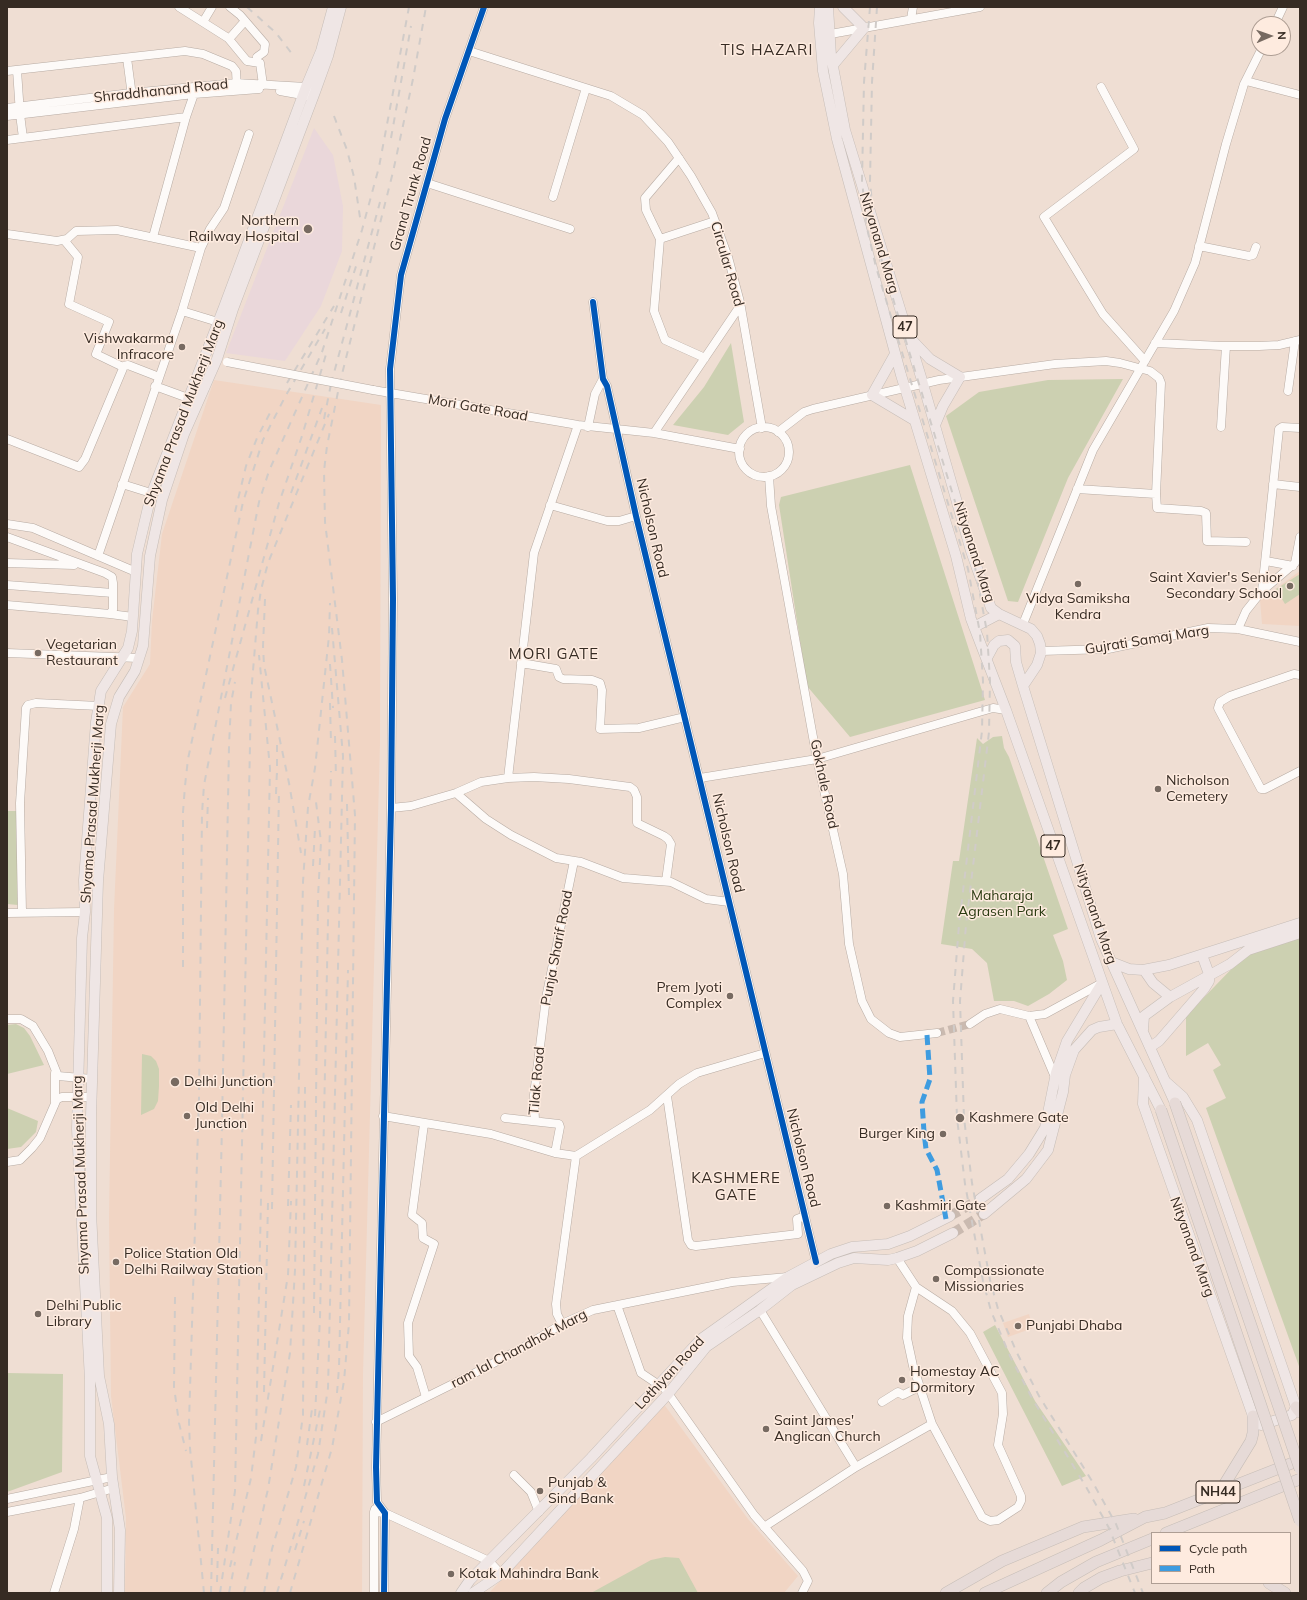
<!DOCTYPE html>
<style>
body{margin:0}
#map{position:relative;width:1307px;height:1600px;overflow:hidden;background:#efded3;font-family:Mulish,sans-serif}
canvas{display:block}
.frame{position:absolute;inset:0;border:8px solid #362b23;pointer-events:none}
.legend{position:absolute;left:1151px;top:1532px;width:140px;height:52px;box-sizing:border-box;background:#feebdf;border:1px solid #ae9e94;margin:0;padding:5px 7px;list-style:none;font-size:12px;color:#362b23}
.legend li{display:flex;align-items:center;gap:8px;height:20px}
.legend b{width:20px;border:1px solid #ae9e94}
.north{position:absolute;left:1251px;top:16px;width:40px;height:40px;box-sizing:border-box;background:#feebdf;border:1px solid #ae9e94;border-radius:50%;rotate:88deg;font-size:11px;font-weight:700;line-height:16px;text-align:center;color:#362b23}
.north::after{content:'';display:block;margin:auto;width:14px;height:18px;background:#776a61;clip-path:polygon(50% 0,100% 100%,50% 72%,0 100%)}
</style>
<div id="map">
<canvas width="1307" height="1600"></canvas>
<div class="frame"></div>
<ul class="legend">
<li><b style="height:5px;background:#0057b8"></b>Cycle path</li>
<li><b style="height:5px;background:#3e9ce0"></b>Path</li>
</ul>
<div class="north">N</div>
</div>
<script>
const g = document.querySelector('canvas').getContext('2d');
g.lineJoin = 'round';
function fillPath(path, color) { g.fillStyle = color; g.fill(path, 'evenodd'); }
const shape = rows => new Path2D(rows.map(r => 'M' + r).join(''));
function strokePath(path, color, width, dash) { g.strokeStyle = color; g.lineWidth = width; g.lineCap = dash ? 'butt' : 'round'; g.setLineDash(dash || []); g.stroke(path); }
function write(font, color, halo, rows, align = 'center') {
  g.font = font + ' Mulish,sans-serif'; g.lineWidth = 3; g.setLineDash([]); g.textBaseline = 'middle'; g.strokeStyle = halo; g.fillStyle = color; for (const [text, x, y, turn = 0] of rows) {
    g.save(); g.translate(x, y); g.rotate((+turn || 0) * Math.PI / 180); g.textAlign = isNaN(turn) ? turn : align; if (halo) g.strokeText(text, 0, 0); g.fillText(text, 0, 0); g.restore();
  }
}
fillPath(shape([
 [214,380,381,405,380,743,363,1374,362,1593,125,1593,126,1518,111,1396,109,1217,114,910,123,707,150,664,152,621,162,534],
 [1300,571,1300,626,1262,624,1260,600],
 [1029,1314,1033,1328,1008,1337,1003,1323],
 [663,1403,748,1519,798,1576,784,1593,489,1593]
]), '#f1d5c4');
fillPath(shape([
 [314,128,333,155,343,206,342,251,321,306,285,361,226,353]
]), '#ead7da');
fillPath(shape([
 [731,343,744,422,728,435,673,425,704,387],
 [1123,379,1068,478,1018,602,1008,601,946,416,979,392,1048,380],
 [910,465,985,700,850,737,807,686,779,505,781,497],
 [1300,574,1300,594,1285,604,1276,589],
 [1002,736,1004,748,1009,757,1068,929,1053,935,1063,961,1067,980,1049,994,1028,1006,1014,1001,994,1001,987,963,972,949,941,944,953,861,959,861,977,738,983,744,993,737],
 [7,811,18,811,18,905,7,904],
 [1300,938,1300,1369,1206,1108,1226,1098,1213,1070,1221,1065,1208,1043,1186,1056,1186,1016,1244,956],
 [16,1024,24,1028,30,1036,44,1065,7,1074,7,1025],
 [142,1054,151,1056,156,1061,159,1069,159,1086,158,1101,154,1109,141,1115],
 [7,1108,38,1121,36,1132,21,1147,7,1149],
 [995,1325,1035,1401,1086,1476,1062,1486,983,1332],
 [7,1373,63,1374,62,1472,7,1492],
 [665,1557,679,1558,698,1593,591,1593,651,1560]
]), '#ccd0b1');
strokePath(shape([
 [937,1033,970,1024]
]), '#cabab0', 8, [8, 4]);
strokePath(shape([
 [950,1216,980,1199],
 [953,1233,984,1214]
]), '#cabab0', 10, [10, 5]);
const minor = shape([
 [179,7,228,38,247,61,260,63,263,85],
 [230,7,240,15,265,44,264,52,257,57],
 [911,19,913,7],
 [203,22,212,7],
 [1275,24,1283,7],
 [825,35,980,7],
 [229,39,245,21],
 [469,51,611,96,643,115,668,142,691,176,712,213,728,257,740,302,762,428],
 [127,58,132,96],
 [17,70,20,114,23,138],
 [7,71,185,51,203,54,232,66,236,71,237,89],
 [1246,81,1300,95],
 [1101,87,1134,149,1044,217,1103,314,1145,361],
 [280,91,308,96],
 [7,108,131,93,236,83,306,87,310,89],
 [7,116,194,94,259,89],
 [7,140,186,117],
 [679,158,645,198,646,210,660,239,654,311,665,340,705,358],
 [427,183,570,229],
 [553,197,586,88],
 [7,234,57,241,67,239,76,231,117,230,201,248],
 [153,237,186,117,194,94],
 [660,239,715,221],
 [64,240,78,257,69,304,109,322,96,354,123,367],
 [1199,246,1249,256,1253,255,1256,247],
 [593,302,603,379,607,386,636,516,816,1262],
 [182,311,218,322],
 [1155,343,1222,346,1259,346,1279,345,1300,340],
 [155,386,188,398],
 [373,390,578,425,654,433,740,449],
 [1288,391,1295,341],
 [588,427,595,394,603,379],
 [1221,427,1226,346],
 '739 452a25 25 0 1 1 50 0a25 25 0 1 1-50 0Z',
 [778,432,804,412,813,409,939,380,1055,364,1106,361,1120,363,1150,371,1159,378,1161,383,1156,494,1077,489],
 [654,433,740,306],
 [7,439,79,467,85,459,124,366,128,365,159,377],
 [769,476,771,506,817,759,843,874,849,944,862,1001,871,1019,889,1033,900,1037,937,1033],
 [122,484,151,493],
 [1273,484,1300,487],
 [1156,494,1157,508,1201,511,1206,513,1207,541,1246,542],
 [550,505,607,521,619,521,636,516],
 [7,524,33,528,136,572],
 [7,537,105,573,112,577,113,583,113,610,110,614,7,605],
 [98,556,182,311,201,248,210,229,224,208,249,134],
 [1266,561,1293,566],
 [7,563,74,565],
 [7,585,113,593],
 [1262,591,1279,429,1282,427,1300,428],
 [110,614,133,617],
 [1023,624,1093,450,1174,311,1195,263,1226,144,1244,84,1262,48],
 [1238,629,1246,611,1262,591,1295,563,1300,537],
 [1041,651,1108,649,1208,628,1238,629,1300,642],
 [7,653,139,658],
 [521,663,556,669,559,677,563,679,592,680,600,683,602,690,600,729,639,728,685,717],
 [1300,675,1294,674,1230,696,1220,702,1218,708,1261,789,1265,789,1300,771],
 [508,778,534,553,578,425],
 [700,778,817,759,993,708,1006,710],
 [456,793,486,819,511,835,556,858,581,862,623,878,671,882,706,899,729,902],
 [391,808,411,806,456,793,481,782,508,778,534,777,569,779,630,787,634,790,637,797,637,823,664,836,668,839,671,844,666,881],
 [7,913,85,912],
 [22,913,20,803,26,708,28,705,36,703,99,706],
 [1029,1016,1055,1077],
 [7,1019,21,1019,33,1026,48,1051,58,1076,92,1079],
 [970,1024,985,1014,1000,1009,1029,1016,1045,1014,1102,983],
 [667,1096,688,1240,691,1245,696,1246,798,1234,797,1219,805,1216],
 [55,1102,55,1073],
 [383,1116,491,1134,555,1153,576,1156,650,1110,679,1084,697,1073,765,1053],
 [505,1118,559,1124,560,1127,555,1153],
 [535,1121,534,1095,546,998,574,861],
 [424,1124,412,1215,422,1223,423,1238,434,1244,408,1323,409,1356,417,1367,426,1397],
 [7,1162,20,1160,32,1148,40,1138,57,1099,62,1097,91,1097],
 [897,1258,916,1287,952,1311,970,1333,1002,1393,1003,1414,998,1445,1021,1496,1021,1501,1018,1507,998,1520,990,1521,982,1517,932,1424,913,1366,907,1338,908,1316,916,1287],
 [617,1305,641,1373,665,1389,754,1515,803,1571,808,1581,802,1593],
 [760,1310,856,1467],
 [562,1324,557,1314,556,1304,576,1156],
 [882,1402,898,1392,903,1395,919,1387],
 [376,1422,473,1374,522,1348,562,1324,593,1310,732,1282,788,1277],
 [514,1475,531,1492,539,1512],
 [7,1499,112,1477],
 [7,1512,80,1498,114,1488],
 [374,1512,385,1513,489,1561,501,1574],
 [764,1527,856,1467,932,1424],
 [54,1593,74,1529,80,1498],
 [374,1593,374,1512,375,1509],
 [384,1593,385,1513,377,1502,376,1467,391,808,393,599,390,369,401,275,445,119,484,7]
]);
const major = shape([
 [820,7,819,23,823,71,837,139,901,375,956,556,971,619,1006,710,1117,1024,1161,1110],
 [828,7,831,56,845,130,921,377,971,551,991,608,999,614,1031,629,1037,636,1040,644,1041,653,1037,665,1023,686],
 [833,65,864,28,843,7],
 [910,338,930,359,960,377,943,406,935,425],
 [895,354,872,395,914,420],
 [974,627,999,614],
 [987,658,994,645,999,641,1008,640,1015,646,1016,662,1023,686,1101,939,1175,1103],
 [1111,962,1129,969,1143,970,1169,965,1300,923],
 [1144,970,1153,983,1170,997],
 [1143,1030,1144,1016,1170,997,1230,964,1248,950,1300,933],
 [1150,1047,1159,1041,1204,989,1209,981,1209,974,1202,955],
 [1144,1076,1143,1104,1253,1416,1257,1424,1261,1425,1292,1415,1296,1407,1197,1120,1183,1097,1165,1081],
 [980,1199,1008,1179,1029,1154,1045,1128,1056,1073,1067,1041,1102,983],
 [984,1214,1026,1179,1048,1150,1063,1092,1065,1075,1074,1050,1092,1030,1099,1027,1117,1024],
 [107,1593,107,1518,90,1456,90,1380,77,1129,82,938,85,912,84,880,96,722,101,691,128,648,132,631,137,554,151,495,224,307,306,87,321,51,333,7],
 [119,1593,120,1530,112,1477,109,1424,99,1376,91,1212,91,1116,98,881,111,724,119,697,135,671,143,646,150,556,162,500,184,434,217,359,233,309,315,92,328,56,341,7],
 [461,1593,470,1580,591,1458,701,1339,788,1277,831,1254,852,1247,888,1244,910,1236,950,1216],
 [473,1593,501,1574,668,1394,706,1347,760,1310,792,1285,838,1263,854,1258,888,1260,897,1258,917,1251,953,1233]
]);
const highway = shape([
 [1296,1407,1300,1412],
 [1221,1490,1251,1441,1253,1433,1253,1416],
 [1166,1533,1300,1479],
 [1269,1583,1285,1593],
 [946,1593,1002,1561,1083,1527,1134,1519],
 [985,1593,1101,1540,1145,1517,1165,1513,1300,1460],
 [1047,1593,1061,1582,1096,1562,1152,1539],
 [1079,1593,1084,1588,1101,1578,1120,1571,1152,1563]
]);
strokePath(minor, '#b7aba3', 9);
strokePath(major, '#c6bdb7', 11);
strokePath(highway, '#c6bdb7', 12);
strokePath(minor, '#fdfaf8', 8);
strokePath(major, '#efe6e5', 10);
strokePath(highway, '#e6dad7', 11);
strokePath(shape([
 [247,7,276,33,293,55],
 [870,7,864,82,862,181,867,228,876,267,968,569,980,633,983,681,982,731,959,925,953,1001,957,1118,965,1184,983,1281,991,1311,1010,1356,1033,1400,1085,1485,1109,1528,1135,1593],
 [877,7,872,82,870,181,874,227,883,266,975,567,987,632,990,681,989,732,966,925,960,1001,964,1118,972,1183,990,1280,998,1309,1017,1353,1039,1396,1092,1481,1116,1524,1143,1593],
 [334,116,347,150,354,177,361,224],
 [391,138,411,26],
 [341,313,358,260],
 [287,383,334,306],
 [331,384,380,202],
 [324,419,332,379],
 [291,493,322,408],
 [235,512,246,466,257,438,272,409],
 [265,599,263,646,264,665,289,783,301,853],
 [330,664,333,708],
 [225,698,279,503,302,436,327,351],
 [330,703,331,743],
 [335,736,336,778],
 [277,745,277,775],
 [276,794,277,770],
 [347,804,349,896],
 [207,828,208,798],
 [313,866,315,828],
 [183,967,183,812,185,786,188,759,243,502,263,440,286,395,325,329],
 [288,1206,291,1105],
 [272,1209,279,789],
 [175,1297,174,1387,179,1423,186,1451],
 [314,1313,318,897,321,842,316,802],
 [264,1392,268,1202],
 [337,1393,339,1368,348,970],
 [315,1416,320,1318,331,771],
 [261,1441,288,1275,291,1201],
 [307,1445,312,1409],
 [304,1486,320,1410],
 [295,1550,304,1521],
 [230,1567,251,1478,256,1437,270,768,259,655],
 [217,1582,218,1548],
 [204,1593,190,1448,189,1422,199,1098,202,813,204,785,259,502,269,471,322,352,362,230,379,167,409,7],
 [211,1593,222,1126,229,746,231,703,235,682],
 [220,1593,235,1491,251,695,258,610,261,590,268,563,329,414],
 [229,1593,235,1562],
 [244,1593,268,1489,290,1353,295,1270,303,882,308,807,315,768,329,636,330,603],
 [264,1593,272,1549,296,1467,303,1415,305,1087],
 [277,1593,318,1454,328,1388,343,756,332,628],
 [290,1593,332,1448,344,1381,349,1323,355,815,342,660,325,522,324,471,327,446,340,382,393,172,413,79,426,7]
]), '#d0cbc8', 2, [7, 7]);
const minorBridge = shape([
 [227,362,373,390]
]);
const highwayBridge = shape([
 [1175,1103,1300,1469],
 [1161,1110,1300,1521]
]);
strokePath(minorBridge, '#b7aba3', 9, []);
strokePath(highwayBridge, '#c6bdb7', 12, []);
strokePath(minorBridge, '#fdfaf8', 8);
strokePath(highwayBridge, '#e6dad7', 11);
strokePath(shape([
 [927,1035,930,1079,922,1102,924,1132,926,1149,937,1170,946,1219]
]), '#3e9ce0', 5, [10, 5]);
strokePath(shape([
 [593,302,603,379,607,386,636,516,816,1262],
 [384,1593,385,1513,377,1502,376,1467,391,808,393,599,390,369,401,275,445,119,484,7]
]), '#0057b8', 6);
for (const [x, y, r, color] of [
 [308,229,5,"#776a61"],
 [182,347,4,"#776a61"],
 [1078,584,4,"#776a61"],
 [1290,586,4,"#776a61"],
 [38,653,4,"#776a61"],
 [1158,789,4,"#776a61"],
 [730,996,4,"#776a61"],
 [175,1082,5,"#776a61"],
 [187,1116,4,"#776a61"],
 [960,1118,5,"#776a61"],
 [943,1134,4,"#776a61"],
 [887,1206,4,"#776a61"],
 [116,1262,4,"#776a61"],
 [936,1279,4,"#776a61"],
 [38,1314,4,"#776a61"],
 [1018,1326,4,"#776a61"],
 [902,1380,4,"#776a61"],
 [766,1429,4,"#776a61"],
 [540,1491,4,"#776a61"],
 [451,1574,4,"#776a61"]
]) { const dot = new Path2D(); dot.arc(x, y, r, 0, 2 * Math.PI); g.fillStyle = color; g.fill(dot); strokePath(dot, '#feebdf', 1.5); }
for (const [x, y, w] of [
 [905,327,24],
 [1053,846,24],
 [1218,1492,44]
]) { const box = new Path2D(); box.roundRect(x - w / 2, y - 11, w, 22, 3); g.fillStyle = '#feebdf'; g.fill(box); strokePath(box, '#362b23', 1); }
write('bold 13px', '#362b23', null, [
 ["47",905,327],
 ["47",1053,846],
 ["NH44",1218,1492]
]);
write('14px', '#362b23', '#feebdf', [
 ["Shraddhanand Road",161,91,-6],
 ["Grand Trunk Road",411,194,-74],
 ["Nityanand Marg",879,243,73],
 ["Circular Road",727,264,74],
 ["Mori Gate Road",478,408,10],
 ["Shyama Prasad Mukherji Marg",184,413,-69],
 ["Nicholson Road",652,528,77],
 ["Nityanand Marg",974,552,72],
 ["Gujrati Samaj Marg",1147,640,-9],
 ["Gokhale Road",824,784,78],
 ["Shyama Prasad Mukherji Marg",93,804,-86],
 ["Nicholson Road",728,843,77],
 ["Nityanand Marg",1095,914,71],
 ["Punja Sharif Road",557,948,-79],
 ["Tilak Road",537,1081,-85],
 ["Nicholson Road",803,1158,76],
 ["Shyama Prasad Mukherji Marg",81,1175,-92],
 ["Nityanand Marg",1192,1247,70],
 ["ram lal Chandhok Marg",519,1349,-28],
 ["Lothiyan Road",670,1373,-47]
]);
write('14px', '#362b23', '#feebdf', [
 ["Northern",299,221,"right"],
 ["Railway Hospital",299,237,"right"],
 ["Vishwakarma",174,339,"right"],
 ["Infracore",174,355,"right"],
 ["Saint Xavier's Senior",1282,578,"right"],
 ["Secondary School",1282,594,"right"],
 ["Vidya Samiksha",1078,599,"center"],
 ["Kendra",1078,615,"center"],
 ["Vegetarian",46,645],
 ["Restaurant",46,661],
 ["Nicholson",1166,781],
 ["Cemetery",1166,797],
 ["Prem Jyoti",722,988,"right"],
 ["Complex",722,1004,"right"],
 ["Delhi Junction",184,1082],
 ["Old Delhi",195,1108],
 ["Junction",195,1124],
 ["Kashmere Gate",969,1118],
 ["Burger King",935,1134,"right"],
 ["Kashmiri Gate",895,1206],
 ["Police Station Old",124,1254],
 ["Delhi Railway Station",124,1270],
 ["Compassionate",944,1271],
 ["Missionaries",944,1287],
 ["Delhi Public",46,1306],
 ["Library",46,1322],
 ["Punjabi Dhaba",1026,1326],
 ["Homestay AC",910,1372],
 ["Dormitory",910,1388],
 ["Saint James'",774,1421],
 ["Anglican Church",774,1437],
 ["Punjab &",548,1483],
 ["Sind Bank",548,1499],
 ["Kotak Mahindra Bank",459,1574]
], 'left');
write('14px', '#2a3b11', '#feebdf', [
 ["Maharaja",1002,896],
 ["Agrasen Park",1002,912]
]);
g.letterSpacing = '1px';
write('15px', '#362b23', '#feebdf', [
 ["TIS HAZARI",767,50],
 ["MORI GATE",554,654],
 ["KASHMERE",736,1178],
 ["GATE",736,1195]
]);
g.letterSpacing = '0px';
</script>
